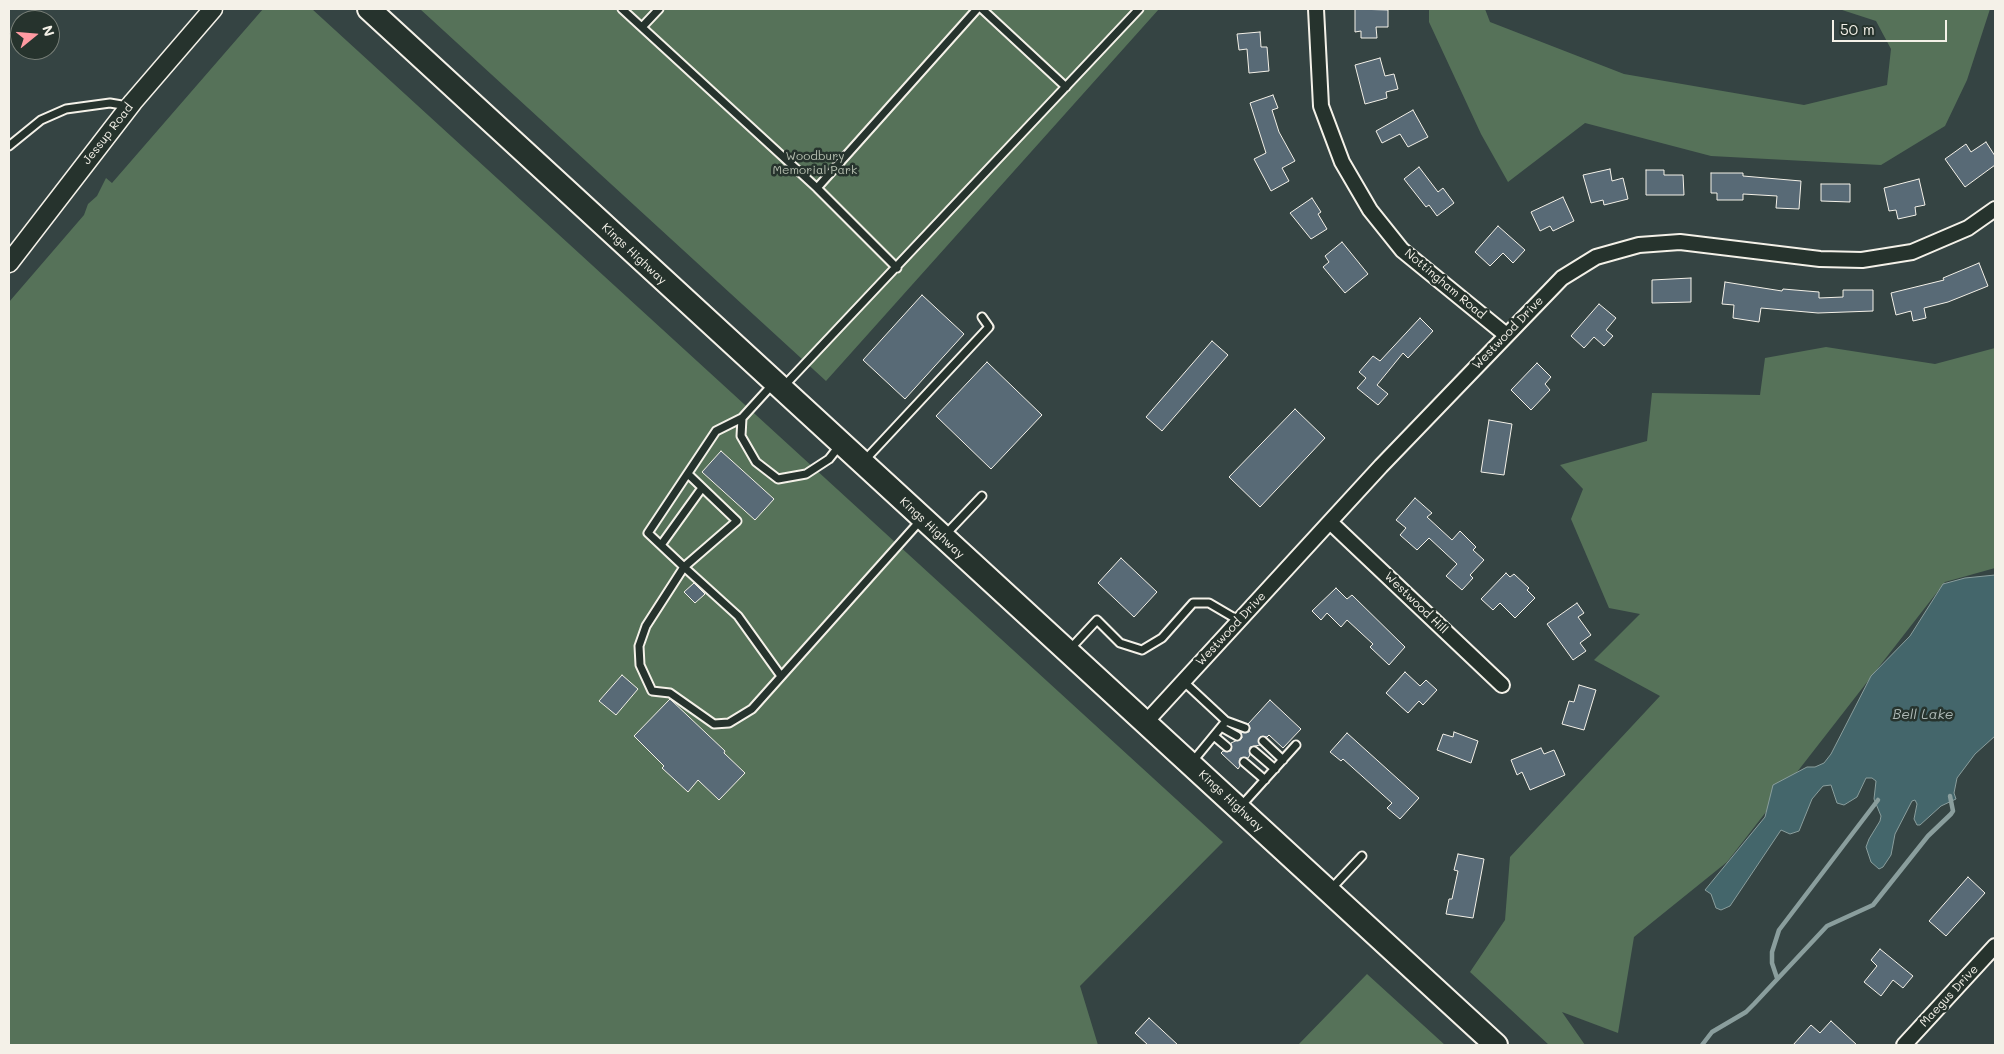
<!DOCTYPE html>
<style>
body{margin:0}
#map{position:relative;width:2004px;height:1054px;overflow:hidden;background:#354443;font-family:Mali,sans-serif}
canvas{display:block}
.frame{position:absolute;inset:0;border:10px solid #f4f1e8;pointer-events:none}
.north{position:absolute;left:10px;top:10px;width:50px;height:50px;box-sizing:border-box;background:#26332d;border:1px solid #787f78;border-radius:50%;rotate:73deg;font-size:14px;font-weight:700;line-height:20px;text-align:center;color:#f4f1e8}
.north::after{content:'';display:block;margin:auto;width:18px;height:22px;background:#ff9aa2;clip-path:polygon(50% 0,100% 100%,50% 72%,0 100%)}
.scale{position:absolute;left:1832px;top:20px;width:115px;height:22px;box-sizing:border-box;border:2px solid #f4f1e8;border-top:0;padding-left:6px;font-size:15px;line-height:18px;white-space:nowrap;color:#f4f1e8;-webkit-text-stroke:4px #26332d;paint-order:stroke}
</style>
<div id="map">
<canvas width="2004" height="1054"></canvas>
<div class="frame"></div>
<div class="north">N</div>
<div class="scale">50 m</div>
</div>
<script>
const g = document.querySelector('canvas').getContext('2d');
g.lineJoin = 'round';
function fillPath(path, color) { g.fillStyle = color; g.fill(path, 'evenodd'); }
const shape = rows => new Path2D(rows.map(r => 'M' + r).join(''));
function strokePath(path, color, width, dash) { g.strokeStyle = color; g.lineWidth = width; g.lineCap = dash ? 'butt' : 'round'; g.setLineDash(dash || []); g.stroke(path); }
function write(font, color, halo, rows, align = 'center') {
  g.font = font + ' Mali,sans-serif'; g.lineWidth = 5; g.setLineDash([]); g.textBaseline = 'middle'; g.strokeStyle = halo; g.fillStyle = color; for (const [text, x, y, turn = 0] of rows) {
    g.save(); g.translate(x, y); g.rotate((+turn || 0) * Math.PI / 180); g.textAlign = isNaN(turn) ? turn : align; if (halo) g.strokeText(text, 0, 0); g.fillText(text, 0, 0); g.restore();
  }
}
fillPath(shape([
 [263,9,312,9,1223,842,1080,986,1098,1045,9,1045,9,302,84,215,88,204,97,196,106,178,112,183],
 [420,9,1159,9,826,381],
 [1429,9,1485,9,1490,22,1624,74,1804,105,1887,85,1891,49,1876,21,1839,9,1990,9,1967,80,1945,126,1881,165,1711,156,1585,123,1508,182,1481,134,1429,22],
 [1826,347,1935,364,1995,348,1995,568,1945,582,1727,862,1634,937,1618,1033,1562,1012,1585,1045,1549,1045,1470,972,1505,920,1510,857,1660,696,1594,660,1640,614,1609,608,1571,519,1583,489,1560,465,1647,441,1652,393,1760,395,1765,358],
 [1367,974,1445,1045,1298,1045]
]), '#567259');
const water = shape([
 [1995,575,1995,736,1975,754,1957,778,1954,793,1956,799,1941,806,1920,825,1917,825,1914,819,1917,804,1915,800,1912,801,1895,834,1891,855,1883,867,1879,869,1871,862,1866,847,1869,839,1880,821,1881,816,1874,799,1876,781,1872,778,1866,778,1857,797,1844,805,1837,803,1831,785,1823,786,1812,799,1799,831,1790,834,1781,830,1730,906,1721,910,1716,908,1711,894,1705,890,1765,817,1773,785,1807,767,1815,767,1824,763,1831,754,1871,676,1910,636,1943,584,1965,578,1995,575]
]);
fillPath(water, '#44666b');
strokePath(water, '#8a9e9d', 1);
strokePath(shape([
 [1777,978,1772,963,1772,952,1779,930,1878,800],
 [1702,1045,1712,1032,1746,1012,1754,1004,1827,926,1873,905,1928,836,1951,814,1953,811,1950,796]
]), '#8a9e9d', 4.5);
const building = shape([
 [1355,9,1388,10,1388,27,1376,27,1377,38,1361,38,1361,31,1355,32,1355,9],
 [1260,32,1261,47,1267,47,1269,71,1249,73,1247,49,1239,50,1237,34,1260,32],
 [1380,58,1385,76,1394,74,1398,89,1386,92,1387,98,1365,104,1355,65,1380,58],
 [1273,95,1278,108,1272,110,1279,132,1295,161,1282,168,1289,181,1271,191,1254,159,1266,153,1250,103,1273,95],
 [1413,110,1428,137,1408,147,1400,134,1382,143,1376,131,1413,110],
 [1986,142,1995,156,1995,165,1965,187,1945,159,1966,144,1971,152,1986,142],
 [1419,167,1438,192,1443,188,1454,203,1437,216,1429,205,1426,207,1404,179,1419,167],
 [1610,169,1612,181,1623,178,1628,199,1604,205,1603,200,1591,203,1583,175,1610,169],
 [1646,170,1664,170,1664,175,1683,175,1684,195,1646,195,1646,170],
 [1711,173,1743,173,1743,176,1801,181,1799,209,1776,208,1777,196,1743,194,1743,200,1717,200,1717,193,1711,193,1711,173],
 [1919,179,1925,205,1915,207,1916,215,1898,219,1896,210,1889,211,1884,188,1919,179],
 [1821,184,1850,184,1850,202,1821,201,1821,184],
 [1563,197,1574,221,1553,231,1550,226,1540,231,1531,212,1563,197],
 [1312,198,1321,212,1318,214,1327,229,1311,239,1290,213,1312,198],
 [1498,226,1525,250,1513,263,1503,253,1490,266,1475,252,1498,226],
 [1342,242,1368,274,1345,293,1323,267,1329,262,1325,256,1342,242],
 [1979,263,1988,286,1948,302,1924,308,1926,318,1913,321,1911,311,1896,315,1891,293,1944,280,1943,278,1979,263],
 [1691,278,1691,302,1652,303,1652,280,1691,278],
 [1725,282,1782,291,1783,289,1819,292,1819,298,1843,297,1843,290,1873,290,1873,311,1818,313,1761,308,1759,322,1733,318,1734,305,1722,304,1725,282],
 [922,295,964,334,905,399,863,360,922,295],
 [1599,304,1616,318,1606,330,1613,336,1604,346,1594,337,1584,348,1571,336,1599,304],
 [1420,318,1433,331,1408,358,1403,353,1377,385,1388,394,1378,405,1357,388,1366,378,1359,372,1373,356,1380,361,1420,318],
 [1212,341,1228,355,1162,431,1146,417,1212,341],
 [987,362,1042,415,991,469,936,416,987,362],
 [1537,363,1551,377,1545,384,1550,390,1531,410,1511,390,1537,363],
 [1295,409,1325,438,1260,507,1229,477,1295,409],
 [1489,420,1512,424,1504,475,1481,472,1489,420],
 [721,451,774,499,755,520,702,472,721,451],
 [1415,498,1432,513,1427,517,1452,540,1460,531,1476,547,1473,550,1484,560,1470,575,1473,578,1462,590,1446,576,1457,564,1429,538,1417,550,1400,535,1406,528,1396,520,1415,498],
 [1121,558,1157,592,1134,617,1098,583,1121,558],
 [1506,573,1510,577,1514,574,1529,588,1527,590,1535,598,1515,618,1500,603,1493,610,1481,599,1506,573],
 [694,583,705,594,695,603,684,592,694,583],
 [1336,588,1347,599,1352,595,1405,647,1389,665,1370,647,1373,644,1347,620,1341,627,1327,613,1321,620,1312,611,1336,588],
 [1577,603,1584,613,1578,617,1591,635,1580,643,1586,651,1573,660,1547,624,1577,603],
 [1405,672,1420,686,1426,680,1437,690,1423,705,1419,701,1408,713,1386,693,1405,672],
 [622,675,638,689,616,715,599,701,622,675],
 [1579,685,1596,690,1584,730,1562,724,1569,701,1574,702,1579,685],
 [670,699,725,751,724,753,745,773,719,800,698,780,688,792,662,768,664,766,634,736,670,699],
 [1270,700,1301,729,1283,748,1269,735,1267,737,1260,737,1260,745,1250,747,1250,755,1248,758,1240,758,1240,766,1238,769,1221,753,1223,751,1231,751,1231,743,1242,738,1241,732,1249,732,1250,728,1248,724,1270,700],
 [1454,732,1478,741,1471,763,1437,750,1443,734,1453,737,1454,732],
 [1347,733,1419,798,1400,819,1387,808,1392,803,1343,759,1341,761,1330,752,1347,733],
 [1541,748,1544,754,1554,750,1565,775,1530,790,1522,772,1517,775,1511,760,1541,748],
 [1458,854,1484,859,1473,918,1446,914,1449,899,1452,899,1458,871,1454,870,1458,854],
 [1968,877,1985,893,1946,936,1929,921,1968,877],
 [1880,949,1913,976,1903,988,1893,980,1881,996,1864,982,1877,966,1871,960,1880,949],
 [1149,1018,1178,1045,1148,1045,1135,1033,1149,1018],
 [1831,1021,1857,1045,1793,1045,1811,1025,1820,1033,1831,1021]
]);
fillPath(building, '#586a76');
strokePath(building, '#f4f1e8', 1);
const service = shape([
 [622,9,817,188,897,268],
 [982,9,1066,87],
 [642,27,659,9],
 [9,146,41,120,66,109,110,103,128,106],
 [817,188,977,9],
 [772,385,742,418,741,436,756,462,778,479,806,474,829,459,840,445],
 [783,387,1139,9],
 [742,418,716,431,648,533,684,567,646,626,639,646,640,665,652,691,670,693,714,724,729,723,752,709,920,521],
 [864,461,989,327,982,317],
 [688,474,737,521,684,567,738,616,781,676],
 [946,534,982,496],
 [661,545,702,488],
 [1070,649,1097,620,1120,643,1142,650,1162,638,1193,603,1209,603,1238,620],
 [1183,681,1226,721,1193,761],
 [1226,721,1245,728],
 [1221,727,1237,736],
 [1214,736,1227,747],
 [1263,741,1283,760],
 [1254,751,1275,769],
 [1244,762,1265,780],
 [1241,806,1296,745],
 [1331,889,1362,856]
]);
const minor = shape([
 [1316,9,1321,106,1342,162,1370,210,1402,250,1505,334],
 [1330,522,1502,685],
 [1146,722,1381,466,1562,278,1596,257,1639,245,1680,242,1820,259,1862,260,1912,252,1968,228,1995,209],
 [1904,1045,1995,946]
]);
const tertiary = shape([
 [9,263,133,102,213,9]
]);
const primary = shape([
 [369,9,1496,1045]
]);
strokePath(service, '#f4f1e8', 11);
strokePath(minor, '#f4f1e8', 18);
strokePath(tertiary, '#f4f1e8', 21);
strokePath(primary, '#f4f1e8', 26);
strokePath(service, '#26332d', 7);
strokePath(minor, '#26332d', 14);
strokePath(tertiary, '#26332d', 18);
strokePath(primary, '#26332d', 22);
write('12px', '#f4f1e8', '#26332d', [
 ["Jessup Road",108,134,-52],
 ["Kings Highway",634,254,43],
 ["Nottingham Road",1445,284,40],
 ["Westwood Drive",1508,333,-46],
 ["Kings Highway",932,528,43],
 ["Westwood Hill",1416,603,44],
 ["Westwood Drive",1231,629,-47],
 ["Kings Highway",1231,801,43],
 ["Maegus Drive",1949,996,-47]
]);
write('12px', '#b5beaf', '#26332d', [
 ["Woodbury",815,156],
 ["Memorial Park",815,170]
]);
write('italic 14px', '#aeb9b6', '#26332d', [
 ["Bell Lake",1923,715]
]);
</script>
